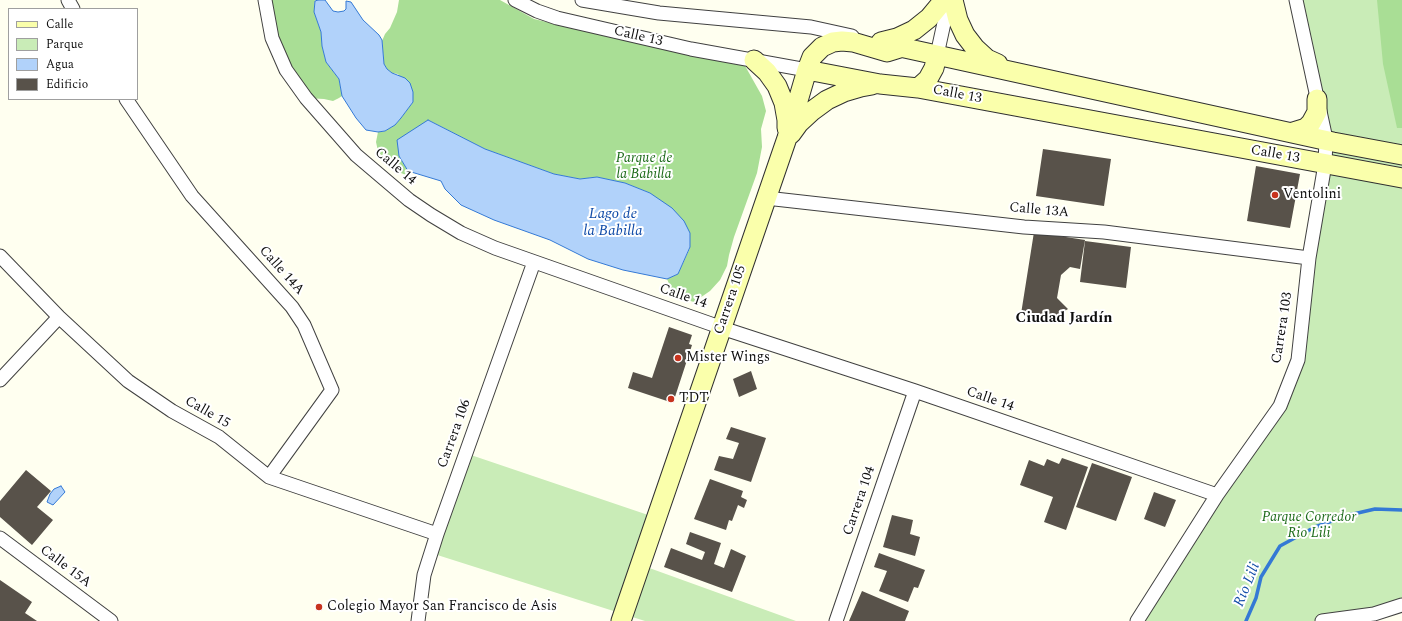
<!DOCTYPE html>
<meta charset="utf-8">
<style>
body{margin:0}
#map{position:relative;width:1402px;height:621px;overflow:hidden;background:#fffff0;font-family:Spectral,serif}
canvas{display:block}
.legend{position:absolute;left:8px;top:8px;width:130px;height:92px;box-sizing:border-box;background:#fff;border:1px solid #9f9f9f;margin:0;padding:5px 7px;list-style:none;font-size:12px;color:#0e0e0e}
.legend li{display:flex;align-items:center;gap:8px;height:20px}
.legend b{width:20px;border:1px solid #9f9f9f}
</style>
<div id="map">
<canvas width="1402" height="621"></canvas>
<ul class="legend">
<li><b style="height:5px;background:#faffab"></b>Calle</li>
<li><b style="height:11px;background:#c9ecb7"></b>Parque</li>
<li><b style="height:11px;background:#b1d2fa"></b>Agua</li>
<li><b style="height:11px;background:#58524a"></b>Edificio</li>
</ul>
</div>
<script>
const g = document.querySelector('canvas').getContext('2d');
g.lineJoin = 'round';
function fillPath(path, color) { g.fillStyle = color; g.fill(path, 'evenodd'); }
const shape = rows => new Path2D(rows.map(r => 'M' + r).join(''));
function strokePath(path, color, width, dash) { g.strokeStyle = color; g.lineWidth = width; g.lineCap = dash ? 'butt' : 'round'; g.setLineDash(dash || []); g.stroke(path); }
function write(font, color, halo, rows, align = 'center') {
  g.font = font + ' Spectral,serif'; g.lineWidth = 4; g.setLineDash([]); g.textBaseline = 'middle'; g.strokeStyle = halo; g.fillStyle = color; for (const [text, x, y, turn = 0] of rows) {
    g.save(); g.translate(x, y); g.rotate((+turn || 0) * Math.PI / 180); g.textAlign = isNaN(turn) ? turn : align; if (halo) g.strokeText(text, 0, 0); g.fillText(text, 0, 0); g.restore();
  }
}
fillPath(shape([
 [1296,0,1402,0,1402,605,1322,621,1137,621,1280,406,1298,360,1325,164],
 [465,453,657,518,641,565,796,621,645,621,431,553]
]), '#c9ecb7');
fillPath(shape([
 [265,0,315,0,314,12,321,32,322,46,326,62,339,79,342,96,339,98,333,101,324,99,306,98,286,70],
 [399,0,500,0,534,19,584,31,744,64,762,96,766,111,761,129,762,147,757,173,734,237,729,255,727,266,720,280,710,291,694,302,683,299,673,293,667,279,678,274,690,248,650,193,625,183,597,177,580,179,554,174,485,149,428,120,399,156,408,171,406,175,396,171,389,165,378,151,376,142,378,132,385,131,395,125,401,118,413,102,398,74,392,73,387,69,384,64,382,41,385,34,390,28,397,12],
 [1377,0,1402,0,1402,128,1397,128,1383,64]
]), '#a9de95');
const water = shape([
 [318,0,325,0,333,11,338,12,344,11,346,9,346,1,351,2,363,20,379,35,382,40,384,64,387,69,392,73,405,78,410,83,413,92,413,102,401,118,395,125,385,131,378,132,366,130,356,118,342,96,339,79,326,62,322,46,321,32,314,12,315,1,318,0],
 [428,120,485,149,554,174,580,179,597,177,625,183,650,193,672,208,684,221,690,233,690,247,678,274,667,279,623,270,588,259,550,240,494,220,461,205,445,189,441,181,408,171,399,156,397,140,428,120],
 [61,486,65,492,53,505,47,502,50,494,54,489,61,486]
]);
fillPath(water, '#b1d2fa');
strokePath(water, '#3479d5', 1);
strokePath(shape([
 [1246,621,1256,598,1261,577,1280,546,1315,527,1349,515,1375,509,1402,510]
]), '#3479d5', 3.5);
fillPath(shape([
 [1043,149,1111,159,1104,206,1036,196],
 [1256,166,1300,174,1290,228,1247,221],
 [1034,232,1085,240,1080,269,1070,267,1061,275,1057,298,1068,309,1052,319,1021,314],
 [1085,241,1131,247,1126,288,1080,282],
 [669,327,692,335,689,344,692,345,673,403,628,388,633,372,652,378],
 [751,371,757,389,739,397,733,379],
 [731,427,766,438,751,482,714,470,719,456,733,459,739,443,726,439],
 [1062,458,1088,467,1066,530,1044,522,1053,497,1020,485,1029,460,1044,466,1047,459,1059,464],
 [1092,463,1132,477,1116,521,1076,507],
 [26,470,51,491,37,507,53,520,32,545,0,517,0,501],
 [710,479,743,491,741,497,747,500,744,508,738,505,732,521,729,520,726,530,694,519],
 [1154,492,1176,500,1165,527,1144,519],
 [892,515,913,520,910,534,920,537,915,556,883,547],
 [690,532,721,543,714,564,724,568,731,549,746,556,732,592,664,567,671,548,702,560,705,552,686,544],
 [879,553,925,570,918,588,914,587,908,602,879,591,887,571,874,567],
 [0,580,32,602,25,613,37,621,0,621],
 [862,591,909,611,905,621,849,621]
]), '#58524a');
const street = shape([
 [68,0,73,9],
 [265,0,272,38,286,70,306,98,356,155,409,200,431,215,461,233,495,248,731,331,915,391,1217,495],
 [515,0,537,11,557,18,691,49,807,70],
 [582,0,659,13,811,27,852,36],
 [937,55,949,0],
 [126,99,192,196,292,307,304,325,332,390,269,477],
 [766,198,1024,227,1104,232,1309,258],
 [0,256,59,317,128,381,172,411,219,437,269,477,437,534],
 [0,380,59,317],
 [0,538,111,621],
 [418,621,424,575,437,534,534,262],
 [836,621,915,391],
 [1137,621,1217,495,1280,406,1298,360,1309,258,1325,164,1326,139,1296,0],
 [1322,621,1374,614,1402,605]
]);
const secondary = shape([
 [953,0,958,20,965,35,975,48,987,59,998,64],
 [881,42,897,38,914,30,929,18,944,0],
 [891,45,1333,142,1402,155],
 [754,60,767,72,777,86,784,103,787,120,787,128],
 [807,70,880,84,918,88,1402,178],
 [918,88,928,79,934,68,937,55],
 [1293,132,1306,128,1311,123,1317,112,1317,99],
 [791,134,799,123,812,111,827,100,844,92,861,87,872,85],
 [621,621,787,138,807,70,812,57,822,47,833,42,842,41,853,42,887,52,903,47]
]);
strokePath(street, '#414141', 15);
strokePath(secondary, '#303030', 21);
strokePath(street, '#fff', 13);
strokePath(secondary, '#faffab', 19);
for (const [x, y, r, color] of [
 [1275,195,4,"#c7331e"],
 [678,358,4,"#c7331e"],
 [671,399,4,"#c7331e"],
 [319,607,4,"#c7331e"]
]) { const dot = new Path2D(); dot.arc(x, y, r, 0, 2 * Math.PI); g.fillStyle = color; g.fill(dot); strokePath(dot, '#fff', 1.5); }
write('14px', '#0e0e0e', '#fff', [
 ["Calle 13",638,37,13],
 ["Calle 13",957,95,11],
 ["Calle 13",1275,155,10],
 ["Calle 14",395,167,40],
 ["Calle 13A",1039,211,5],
 ["Calle 14A",281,271,48],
 ["Calle 14",683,297,19],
 ["Carrera 105",731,300,-71],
 ["Carrera 103",1283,328,-81],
 ["Calle 14",990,400,19],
 ["Calle 15",207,413,30],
 ["Carrera 106",455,434,-70],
 ["Carrera 104",860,501,-71],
 ["Calle 15A",65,567,37]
]);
write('italic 14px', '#1d6b1a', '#fff', [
 ["Parque de",644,159],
 ["la Babilla",644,175],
 ["Parque Corredor",1309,518],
 ["Rio Lili",1309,534]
]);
write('14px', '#0e0e0e', '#fff', [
 ["Ventolini",1283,195],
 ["Mister Wings",686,358],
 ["TDT",679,399],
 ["Colegio Mayor San Francisco de Asis",327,607]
], 'left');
write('italic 15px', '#104ba8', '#fff', [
 ["Lago de",613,215],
 ["la Babilla",613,232],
 ["Río Lili",1248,585,-68]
]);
write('bold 15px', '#0e0e0e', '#fff', [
 ["Ciudad Jardín",1064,319]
]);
</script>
